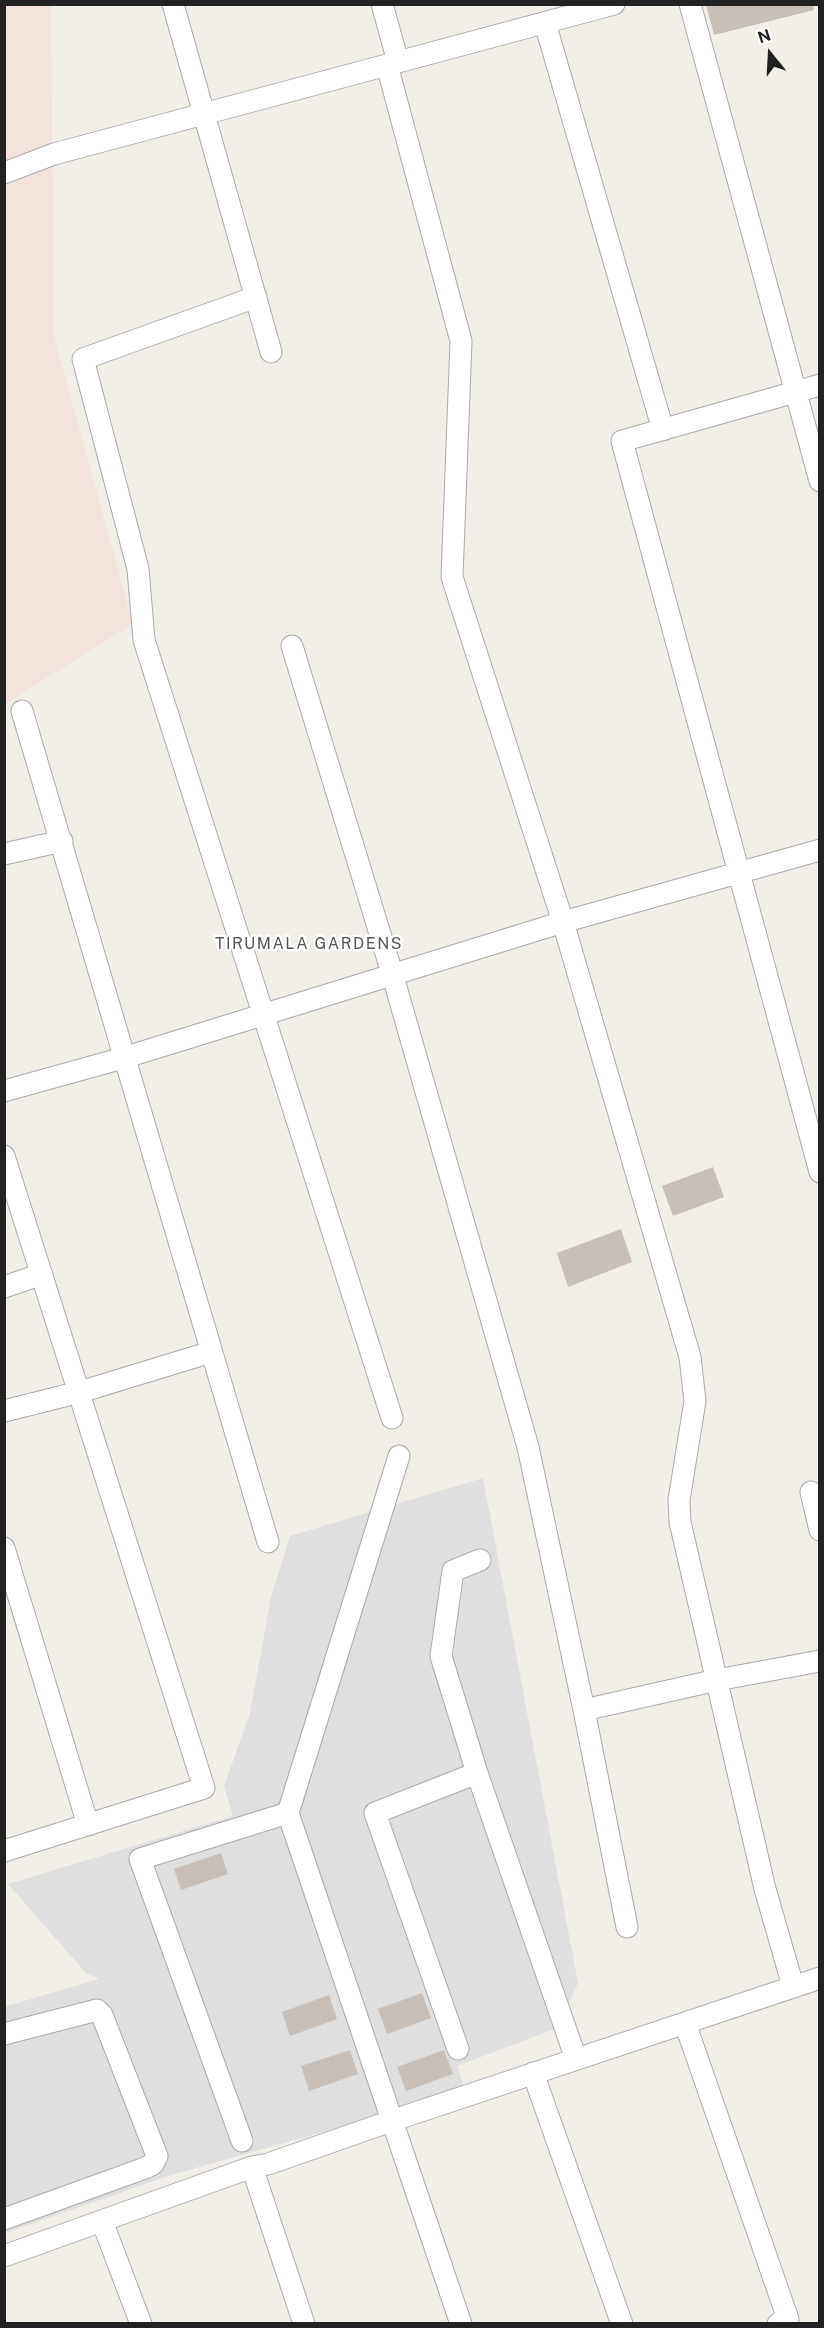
<!DOCTYPE html>
<style>
body{margin:0}
#map{position:relative;width:824px;height:2328px;overflow:hidden;background:#f2efe9;font-family:"Public Sans",sans-serif}
canvas{display:block}
.frame{position:absolute;inset:0;border:6px solid #222;pointer-events:none}
.north{position:absolute;left:740px;top:24px;width:60px;height:60px;-webkit-text-stroke:4px #fff;paint-order:stroke;rotate:342deg;font-size:16px;font-weight:700;line-height:24px;text-align:center;color:#222}
.north::after{content:'';display:block;margin:auto;width:21px;height:27px;background:#222;clip-path:polygon(50% 0,100% 100%,50% 72%,0 100%)}
</style>
<div id="map">
<canvas width="824" height="2328"></canvas>
<div class="frame"></div>
<div class="north">N</div>
</div>
<script>
const g = document.querySelector('canvas').getContext('2d');
g.lineJoin = 'round';
function fillPath(path, color) { g.fillStyle = color; g.fill(path, 'evenodd'); }
const shape = rows => new Path2D(rows.map(r => 'M' + r).join(''));
function strokePath(path, color, width, dash) { g.strokeStyle = color; g.lineWidth = width; g.lineCap = dash ? 'butt' : 'round'; g.setLineDash(dash || []); g.stroke(path); }
function write(font, color, halo, rows, align = 'center') {
  g.font = font + ' "Public Sans",sans-serif'; g.lineWidth = 4.5; g.setLineDash([]); g.textBaseline = 'middle'; g.strokeStyle = halo; g.fillStyle = color; for (const [text, x, y, turn = 0] of rows) {
    g.save(); g.translate(x, y); g.rotate((+turn || 0) * Math.PI / 180); g.textAlign = isNaN(turn) ? turn : align; if (halo) g.strokeText(text, 0, 0); g.fillText(text, 0, 0); g.restore();
  }
}
fillPath(shape([
 [483,1478,578,1983,557,2028,457,2066,464,2087,383,2115,171,2175,5,2233,4,2007,99,1979,85,1972,8,1884,233,1816,224,1786,250,1713,271,1597,290,1536]
]), '#e0dfdf');
fillPath(shape([
 [5,5,51,5,54,337,133,624,5,704]
]), '#f3e3dd');
fillPath(shape([
 [706,4,813,4,814,10,714,35],
 [713,1167,724,1197,673,1216,662,1186],
 [621,1229,632,1262,568,1287,557,1253],
 [221,1853,228,1874,181,1890,174,1869],
 [422,1993,431,2018,387,2034,378,2009],
 [329,1995,337,2019,290,2036,282,2012],
 [350,2050,358,2074,309,2091,301,2066],
 [444,2050,453,2074,406,2091,397,2067]
]), '#c7bfb8');
const street = shape([
 [173,4,271,352],
 [382,4,398,62,387,65,461,341,452,577,563,922,690,1357,695,1401,679,1500,680,1522,765,1889,793,1986],
 [690,4,820,481],
 [545,23,663,430],
 [398,62,614,4],
 [4,173,54,154,387,65],
 [256,297,83,359,138,569,144,640,392,1418],
 [820,385,622,441,820,1172],
 [292,646,392,973,528,1447,584,1710,627,1927],
 [22,711,268,1542],
 [4,854,62,841],
 [4,1091,123,1058,563,922,820,850],
 [4,1156,204,1788,4,1851],
 [4,1287,42,1274],
 [4,1411,80,1392,211,1352],
 [399,1456,288,1813,461,2324],
 [811,1492,820,1530],
 [4,1548,88,1825],
 [480,1560,453,1571,441,1656,477,1773,576,2059],
 [584,1710,717,1680,820,1661],
 [685,2023,788,2319,778,2324],
 [4,2034,97,2010,102,2015,157,2156,153,2164,145,2168,4,2219],
 [458,2049,375,1813,477,1773],
 [533,2073,622,2324],
 [242,2141,140,1859,288,1813],
 [252,2167,304,2324],
 [102,2221,141,2324],
 [4,2256,252,2167,268,2164,391,2121,820,1978]
]);
strokePath(street, '#a9a9a9', 23);
strokePath(street, '#fff', 21);
g.letterSpacing = '1.5px';
write('16px', '#555', '#fff', [
 ["TIRUMALA GARDENS",309,944]
]);
g.letterSpacing = '0px';
</script>
